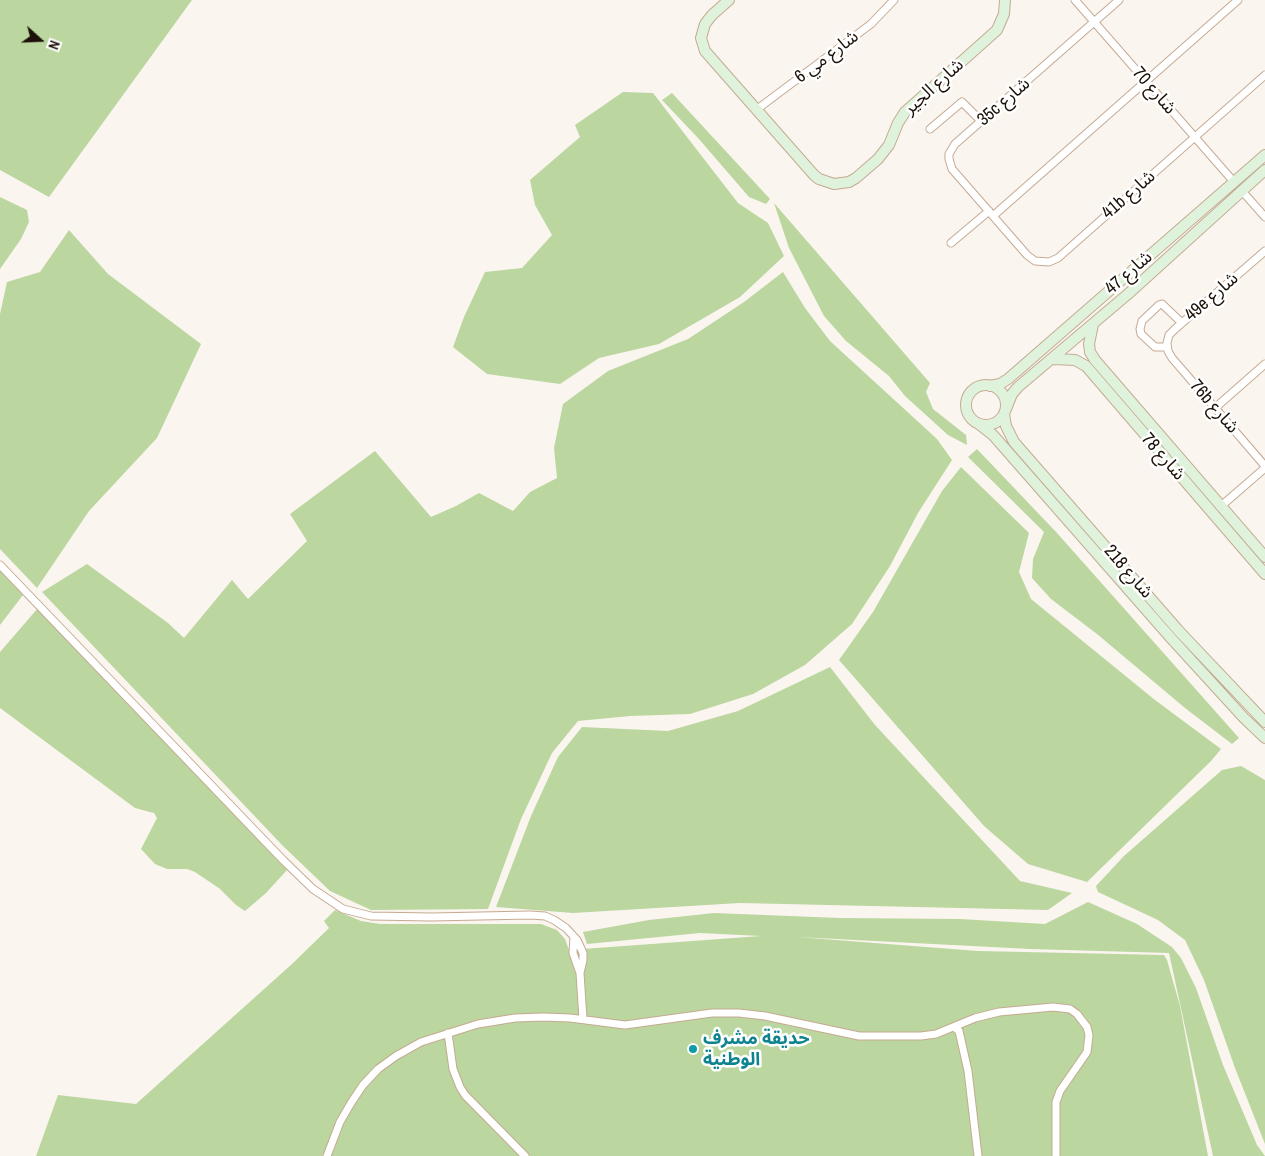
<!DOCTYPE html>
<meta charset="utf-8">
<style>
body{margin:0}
#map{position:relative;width:1265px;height:1156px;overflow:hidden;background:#fbf5f0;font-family:"Archivo Narrow",sans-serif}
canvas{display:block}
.north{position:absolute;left:15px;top:15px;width:50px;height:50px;-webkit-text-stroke:4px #fff;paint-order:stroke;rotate:110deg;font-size:14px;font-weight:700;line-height:20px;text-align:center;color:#1b1108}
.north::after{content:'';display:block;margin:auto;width:18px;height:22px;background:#1b1108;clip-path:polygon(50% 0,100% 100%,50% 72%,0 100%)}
</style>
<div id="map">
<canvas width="1265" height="1156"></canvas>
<div class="north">N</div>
</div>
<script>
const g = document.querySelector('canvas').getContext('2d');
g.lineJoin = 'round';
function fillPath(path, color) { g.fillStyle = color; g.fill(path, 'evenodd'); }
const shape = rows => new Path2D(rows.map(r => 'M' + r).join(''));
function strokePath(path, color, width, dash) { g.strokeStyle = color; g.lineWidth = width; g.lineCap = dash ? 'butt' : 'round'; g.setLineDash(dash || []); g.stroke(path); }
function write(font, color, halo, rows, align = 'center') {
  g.font = font + ' "Archivo Narrow","Noto Sans Arabic",sans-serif'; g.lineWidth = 5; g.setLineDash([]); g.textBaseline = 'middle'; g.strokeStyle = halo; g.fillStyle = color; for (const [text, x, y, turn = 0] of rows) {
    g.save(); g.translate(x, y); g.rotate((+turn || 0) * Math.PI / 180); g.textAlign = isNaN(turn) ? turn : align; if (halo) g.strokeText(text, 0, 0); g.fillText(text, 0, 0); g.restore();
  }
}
fillPath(shape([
 [0,0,192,0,49,197,0,170],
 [623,92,653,93,738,203,768,223,784,256,740,297,659,344,599,358,560,384,487,374,453,347,464,317,485,272,522,268,552,235,535,205,530,180,580,137,575,125],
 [672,93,770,199,766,204,749,197,698,138,662,100],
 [0,197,27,210,29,222,21,239,0,269],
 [774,203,930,383,926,392,933,409,966,435,967,445,948,435,905,396,889,376,846,341,824,316,789,248],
 [69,230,108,274,201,344,157,438,89,511,37,588,0,549,0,314,7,282,40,272],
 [783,272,805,308,830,341,937,439,952,460,918,513,890,566,852,624,805,665,753,694,690,714,630,716,578,721,552,753,521,819,488,909,371,910,330,891,282,845,42,592,87,564,168,623,184,638,232,580,248,599,307,541,290,514,375,451,431,517,456,506,479,493,513,511,530,492,557,478,554,448,563,404,608,371,688,339,744,302],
 [977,449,1057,533,1239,738,1232,744,1185,708,1097,634,1051,599,1032,578,1033,559,1044,532,968,457],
 [961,467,1029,533,1019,572,1031,599,1155,700,1221,749,1211,761,1087,882,1028,864,984,826,839,660,873,612,942,491],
 [0,571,23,595,0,625],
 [38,608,287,870,266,893,245,911,236,905,220,889,195,872,187,869,167,869,155,864,141,849,157,818,154,813,135,808,0,708,0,652],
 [830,667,875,725,1020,881,1072,893,1048,910,740,903,573,913,496,907,531,816,558,757,582,727,668,731,738,711],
 [1241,766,1265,780,1265,1144,1235,1068,1204,980,1185,940,1158,920,1098,892,1096,886,1124,856,1222,770],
 [1088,902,1137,924,1172,947,1181,958,1196,988,1223,1065,1257,1145,1265,1156,1213,1156,1169,953,1030,949,797,937,978,951,1164,955,1167,960,1180,1006,1208,1156,36,1156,58,1095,136,1104,292,964,329,928,324,921,335,910,361,921,380,924,541,924,557,930,565,939,569,950,761,936,700,933,587,944,583,932,649,920,714,913,840,918,960,919,1045,924]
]), '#bbd69f');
const street = shape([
 [1075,0,1234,182],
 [1119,0,955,144,949,154,949,159,952,169,1027,255,1035,261,1049,262,1058,258,1265,75],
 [756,110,871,24,894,0],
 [930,129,962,102,981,121],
 [1242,191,1265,217],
 [993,216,1238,0],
 [951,243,989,211],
 [1265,251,1175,329,1169,335,1167,343,1168,351,1172,358,1265,466],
 [1167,347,1155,347,1141,334,1140,329,1142,321,1159,305,1162,304,1182,323],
 [1215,408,1265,364],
 [1220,507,1265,468],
 [0,565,284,861,313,889,343,909,371,916,431,917,530,915,545,916,554,920,566,928,577,940,583,953,583,960,580,973,583,1019],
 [574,937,573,953,580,973],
 [954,1027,959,1031,968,1071,978,1156],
 [448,1033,453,1069,460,1087,465,1095,525,1156],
 [327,1156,340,1122,351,1103,363,1085,378,1069,396,1056,421,1042,478,1024,515,1018,543,1017,570,1018,625,1025,712,1013,739,1013,765,1016,859,1036,921,1036,936,1034,975,1018,999,1012,1053,1007,1070,1009,1077,1014,1087,1027,1089,1035,1087,1052,1060,1091,1056,1102,1056,1156]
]);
const secondary = shape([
 [729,0,712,15,705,24,701,38,705,51,814,175,819,179,834,184,849,182,856,178,878,159,889,145,898,123,905,112,997,30,1004,14,1005,0],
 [1093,324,1089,344,1090,352,1095,360,1265,557],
 [1053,359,1075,360,1086,366,1265,574],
 '966 405a20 20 0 1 1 40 0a20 20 0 1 1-40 0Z',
 [990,386,1000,384,1008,379,1265,155],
 [1006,409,1012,394,1018,387,1128,294,1265,170],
 [1004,414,1006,426,1014,442,1178,630,1265,722],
 [979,424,993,435,1170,637,1244,718,1265,738]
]);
strokePath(street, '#c5aa92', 9);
strokePath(secondary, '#c5aa92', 12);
strokePath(street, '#fff', 7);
strokePath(secondary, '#dff3dc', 10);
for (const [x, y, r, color] of [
 [693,1049,5,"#0f9aa8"]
]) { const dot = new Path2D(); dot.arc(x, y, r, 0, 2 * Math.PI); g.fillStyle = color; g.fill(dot); strokePath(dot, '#fff', 2); }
write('18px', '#1b1108', '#fff', [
 ["شارع مي 6",827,57,-37],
 ["شارع الجير",934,87,-42],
 ["شارع 70",1154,91,49],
 ["35c شارع",1004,102,-41],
 ["41b شارع",1129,195,-41],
 ["شارع 47",1129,273,-41],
 ["49e شارع",1212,297,-41],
 ["76b شارع",1214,407,49],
 ["شارع 78",1163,457,49],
 ["شارع 218",1128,572,49]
]);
write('bold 18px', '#0d838f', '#fff', [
 ["حديقة مشرف",703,1039],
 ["الوطنية",703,1060]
], 'left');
</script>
